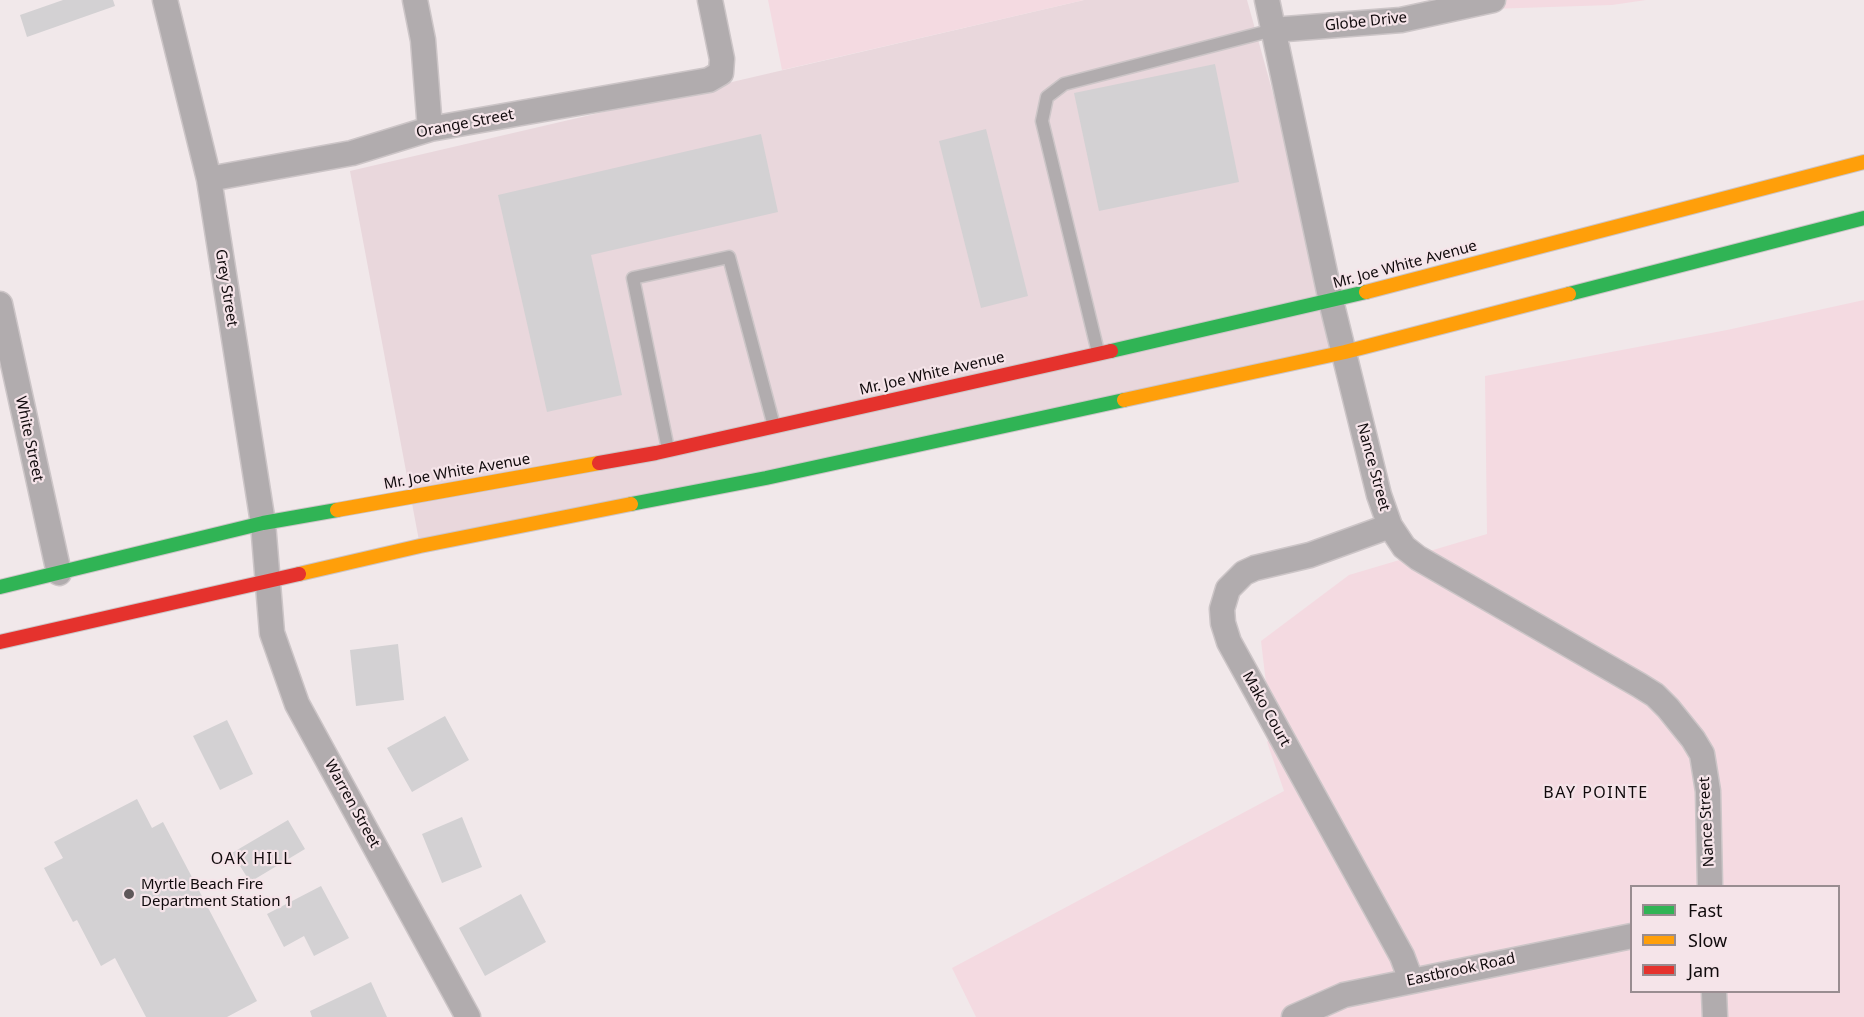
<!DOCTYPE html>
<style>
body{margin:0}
#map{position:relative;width:1864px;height:1017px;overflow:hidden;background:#f1e8ea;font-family:"Noto Sans",sans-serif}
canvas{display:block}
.legend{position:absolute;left:1630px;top:885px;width:210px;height:108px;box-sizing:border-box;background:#f5e4e9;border:2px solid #998d91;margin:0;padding:8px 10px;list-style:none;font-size:18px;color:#100a0c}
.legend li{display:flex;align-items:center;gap:12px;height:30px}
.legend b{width:30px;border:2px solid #998d91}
</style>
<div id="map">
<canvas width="1864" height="1017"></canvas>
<ul class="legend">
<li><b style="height:8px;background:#30b455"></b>Fast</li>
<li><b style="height:8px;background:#ff9f0a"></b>Slow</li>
<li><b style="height:8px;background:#e5322d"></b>Jam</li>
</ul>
</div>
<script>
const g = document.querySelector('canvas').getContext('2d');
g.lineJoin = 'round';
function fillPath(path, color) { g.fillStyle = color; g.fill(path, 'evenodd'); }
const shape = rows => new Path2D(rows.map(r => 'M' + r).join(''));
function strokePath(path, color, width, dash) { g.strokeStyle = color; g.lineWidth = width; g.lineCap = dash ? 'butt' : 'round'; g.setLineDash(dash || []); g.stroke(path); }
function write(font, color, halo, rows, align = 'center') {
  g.font = font + ' "Noto Sans",sans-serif'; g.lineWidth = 4.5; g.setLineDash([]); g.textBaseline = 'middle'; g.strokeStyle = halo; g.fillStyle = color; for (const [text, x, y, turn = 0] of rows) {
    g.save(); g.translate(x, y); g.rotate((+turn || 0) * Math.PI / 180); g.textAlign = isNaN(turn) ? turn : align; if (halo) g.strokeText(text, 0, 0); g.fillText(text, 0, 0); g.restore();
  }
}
fillPath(shape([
 [1084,0,1247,0,1345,352,420,546,350,171]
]), '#e9d7dc');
fillPath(shape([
 [768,0,1084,0,782,70],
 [1452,0,1646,0,1612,5,1458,10],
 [1864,300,1864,1017,976,1017,952,968,1284,791,1267,742,1272,734,1261,641,1349,575,1487,534,1485,376,1727,330],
 [1632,886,1838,886,1838,992,1632,992]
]), '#f4dae1');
fillPath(shape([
 [63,0,113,0,115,6,27,37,20,15],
 [1215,64,1239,182,1099,211,1074,93],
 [986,129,1028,296,981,308,939,141],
 [761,134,778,212,591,255,622,395,547,412,498,195],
 [398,644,404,700,356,706,350,650],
 [445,716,469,760,412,792,387,748],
 [227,720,253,774,220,790,193,736],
 [137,799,152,828,163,822,257,1001,227,1017,146,1017,115,958,101,966,77,920,73,922,44,868,63,858,54,842],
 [462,817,482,867,442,883,422,834],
 [288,820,305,849,250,882,232,853],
 [321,886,349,938,314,956,304,936,284,947,267,914],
 [521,894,546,942,485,976,459,928],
 [371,982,387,1017,312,1017,310,1011]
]), '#d3d1d3');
const lane = shape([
 [1098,352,1042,121,1047,97,1064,84,1273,30],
 [668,449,633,278,729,257,774,426]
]);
const street = shape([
 [165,0,209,179,263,523,272,633,297,704,468,1017],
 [415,0,423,40,430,129],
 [1267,0,1331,301,1379,495,1390,526,1404,547,1418,558,1639,685,1655,695,1668,708,1693,739,1702,754,1708,791,1710,886],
 [1273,30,1401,20,1493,0],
 [209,179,352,153,430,129,709,80,721,73,722,59,710,0],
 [0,304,59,573],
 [1390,526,1310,555,1255,568,1244,573,1228,589,1222,609,1223,623,1229,642,1402,956,1411,980],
 [1714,992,1715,1017],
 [1294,1017,1344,995,1632,936]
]);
const fast = shape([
 [1569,294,1864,218],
 [1111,351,1366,292],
 [631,504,766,478,1124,400],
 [0,587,263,523,337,510]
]);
const slow = shape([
 [1366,292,1864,162],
 [1124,400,1345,352,1569,294],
 [337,510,599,463],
 [299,574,420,546,631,504]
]);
const jam = shape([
 [599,463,656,453,1111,351],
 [0,642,299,574]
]);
strokePath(lane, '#ccc5c7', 15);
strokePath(street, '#ccc5c7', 27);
strokePath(fast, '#ccc5c7', 16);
strokePath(slow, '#ccc5c7', 16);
strokePath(jam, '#ccc5c7', 16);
strokePath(lane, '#b1acae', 12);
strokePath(street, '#b1acae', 24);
strokePath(fast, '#30b455', 14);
strokePath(slow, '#ff9f0a', 14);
strokePath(jam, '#e5322d', 14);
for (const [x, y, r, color] of [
 [129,894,6,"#5f585a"]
]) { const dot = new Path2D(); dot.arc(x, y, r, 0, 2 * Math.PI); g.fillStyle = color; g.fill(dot); strokePath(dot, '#f5e4e9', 2); }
write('15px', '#100a0c', '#f5e4e9', [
 ["Globe Drive",1366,22,-6],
 ["Orange Street",465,124,-11],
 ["Mr. Joe White Avenue",1405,265,-15],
 ["Grey Street",226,288,81],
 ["Mr. Joe White Avenue",932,374,-13],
 ["White Street",29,439,78],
 ["Nance Street",1373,467,75],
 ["Mr. Joe White Avenue",457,472,-10],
 ["Mako Court",1266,709,61],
 ["Warren Street",352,804,61],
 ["Nance Street",1707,822,-93],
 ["Eastbrook Road",1461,970,-12]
]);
write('15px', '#100a0c', '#f5e4e9', [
 ["Myrtle Beach Fire",141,885],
 ["Department Station 1",141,902]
], 'left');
g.letterSpacing = '1.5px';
write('16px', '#100a0c', '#f5e4e9', [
 ["BAY POINTE",1596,793],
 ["OAK HILL",252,859]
]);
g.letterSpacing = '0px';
</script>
